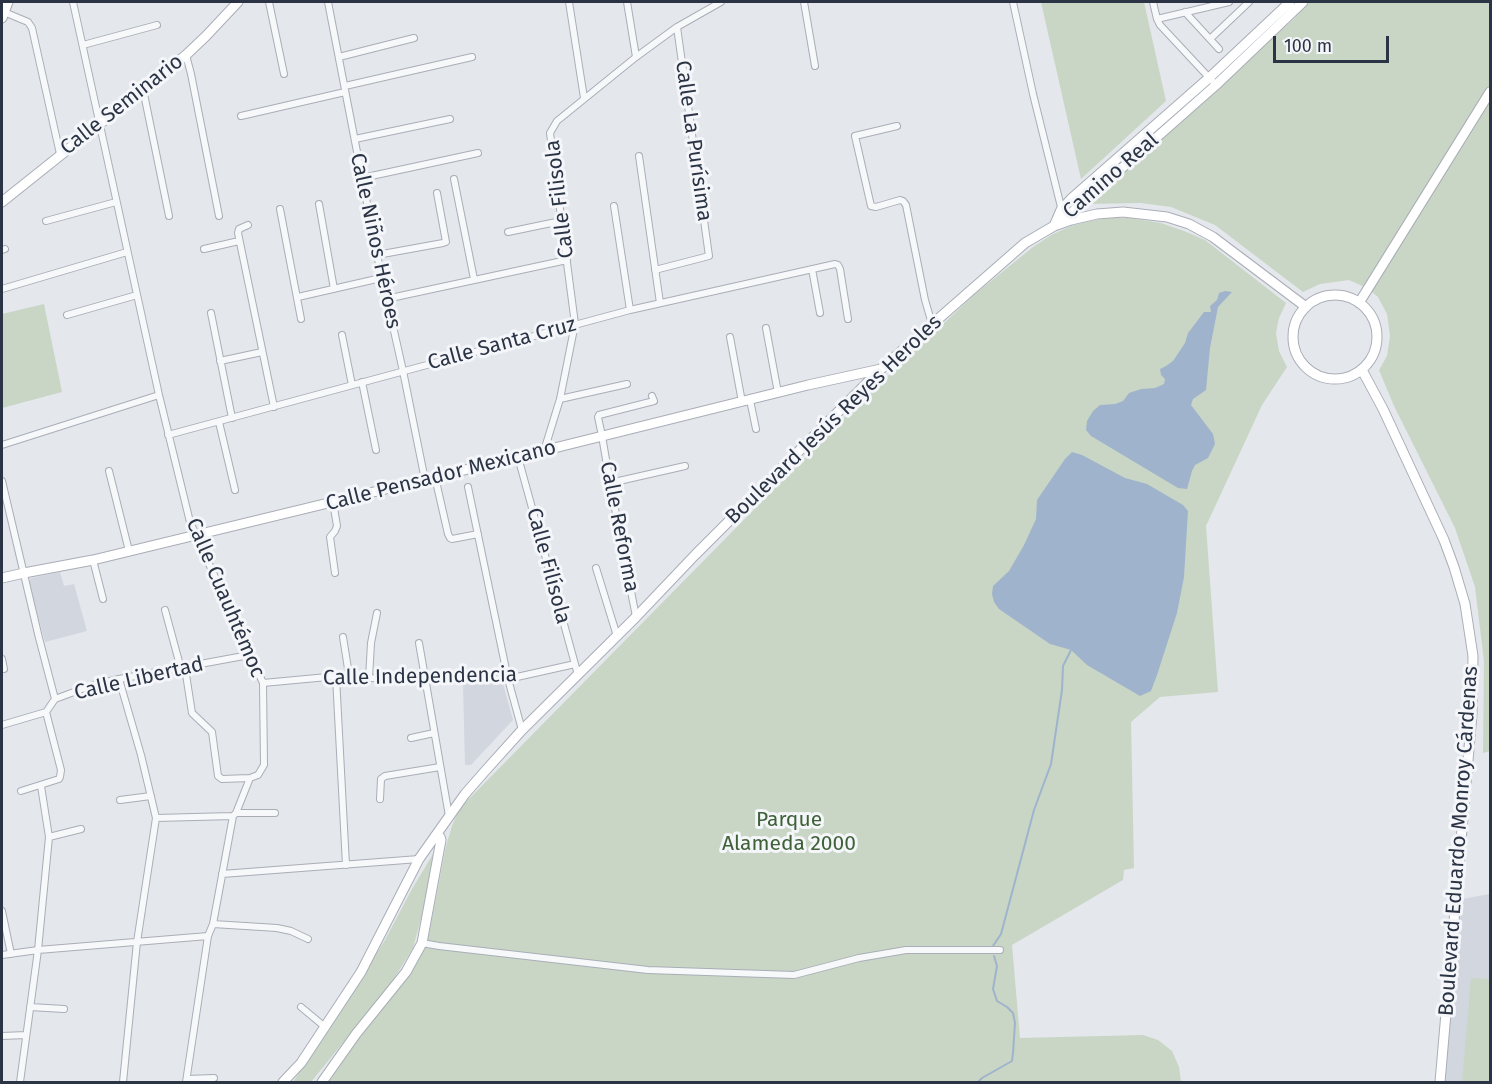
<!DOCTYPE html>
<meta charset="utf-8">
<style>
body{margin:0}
#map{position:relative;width:1492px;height:1084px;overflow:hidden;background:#e4e7ec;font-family:"Fira Sans",sans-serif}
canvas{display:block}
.frame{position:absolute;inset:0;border:3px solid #2b3445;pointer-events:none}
.scale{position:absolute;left:1273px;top:36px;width:116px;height:27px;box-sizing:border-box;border:3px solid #2b3445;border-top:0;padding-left:8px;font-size:18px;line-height:21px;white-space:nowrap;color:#2b3445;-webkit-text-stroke:4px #f4f6f9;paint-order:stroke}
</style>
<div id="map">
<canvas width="1492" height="1084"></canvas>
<div class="frame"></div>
<div class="scale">100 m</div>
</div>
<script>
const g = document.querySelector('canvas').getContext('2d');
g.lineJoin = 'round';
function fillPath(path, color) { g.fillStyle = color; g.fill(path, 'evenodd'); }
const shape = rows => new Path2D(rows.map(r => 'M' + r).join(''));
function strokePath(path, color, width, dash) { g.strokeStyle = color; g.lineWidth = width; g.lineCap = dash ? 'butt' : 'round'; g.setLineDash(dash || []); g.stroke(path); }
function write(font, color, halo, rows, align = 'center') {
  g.font = font + ' "Fira Sans",sans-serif'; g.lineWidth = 6; g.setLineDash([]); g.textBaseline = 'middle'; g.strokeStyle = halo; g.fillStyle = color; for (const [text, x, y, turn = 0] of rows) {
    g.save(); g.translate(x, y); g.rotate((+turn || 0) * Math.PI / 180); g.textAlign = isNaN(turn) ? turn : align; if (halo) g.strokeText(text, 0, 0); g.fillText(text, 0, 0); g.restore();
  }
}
fillPath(shape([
 [60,572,64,586,74,584,87,631,45,642,29,583,31,578],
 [463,683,503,684,513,720,471,765,465,765],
 [1490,894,1490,1082,1443,1082,1462,899]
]), '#d2d6de');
fillPath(shape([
 [1041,2,1144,2,1166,101,1081,179],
 [1309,2,1490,2,1490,751,1483,753,1484,661,1475,587,1455,528,1394,406,1379,370,1387,356,1390,336,1387,314,1378,297,1367,288,1349,280,1320,284,1303,292,1215,225,1171,207,1141,203,1084,204,1295,18],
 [1111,218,1128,218,1161,223,1184,231,1205,240,1286,303,1279,318,1276,333,1279,351,1287,367,1262,405,1206,526,1218,692,1160,697,1131,722,1134,868,1124,870,1123,880,1012,945,1020,1038,1143,1035,1158,1040,1172,1051,1179,1067,1181,1082,324,1082,357,1035,406,980,429,934,446,846,452,826,459,809,856,406,975,294,1033,247,1053,234,1074,225,1095,220],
 [44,304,62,392,2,408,2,314],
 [433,854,425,904,413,948,390,985,311,1082,293,1082,385,940,412,889],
 [1471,978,1490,979,1490,1082,1462,1082]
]), '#c9d6c5');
fillPath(shape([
 [1225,291,1232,292,1218,307,1210,348,1206,390,1193,399,1191,405,1213,434,1215,444,1208,458,1195,465,1192,471,1187,489,1178,488,1091,436,1086,430,1087,421,1093,411,1100,405,1115,404,1123,401,1129,393,1141,389,1155,388,1164,384,1165,379,1161,375,1160,369,1166,366,1173,361,1185,343,1188,333,1204,312,1211,312,1210,306,1217,300,1219,293],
 [1072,452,1082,455,1125,478,1147,484,1183,505,1188,511,1184,577,1177,613,1157,675,1151,691,1140,696,1087,665,1071,650,1050,644,999,609,994,602,992,594,993,586,1009,571,1024,545,1036,519,1037,500,1065,459]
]), '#9fb4cc');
strokePath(shape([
 [993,946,1001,934,1034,810,1051,764,1062,690,1063,666,1071,650],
 [978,1082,982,1078,1012,1061,1013,1053,1015,1023,1013,1013,1007,1007,997,1001,993,989,997,966,994,956]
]), '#9fb4cc', 2);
const street = shape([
 [73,2,159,395,190,522,263,683,264,765,258,775,250,778,236,813,233,816,213,924,208,936,186,1082],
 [269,2,284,74],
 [328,2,377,255,403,371,425,480],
 [569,2,584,98],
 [627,2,636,57],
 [804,2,815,66],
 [1013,2,1033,94,1062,211],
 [1153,2,1157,19,1160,25,1216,85],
 [4,12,28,22,32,28,60,154],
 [1185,12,1219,49],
 [1157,19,1229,2],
 [1210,39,1249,2],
 [83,45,157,25],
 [186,55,191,74,219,216],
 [339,57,414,38],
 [345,86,472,57],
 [143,89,169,216],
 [241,116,345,92],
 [897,126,855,136,871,206,876,207,900,200,903,201,906,205,925,300,932,324],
 [355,139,450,119],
 [639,156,660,303],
 [362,178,478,153],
 [454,179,474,279],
 [319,204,334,289],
 [614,206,630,310],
 [280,209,301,319],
 [46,221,116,202],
 [248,225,239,229,238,233,274,407],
 [508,232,561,221],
 [204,249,239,241],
 [2,250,5,249],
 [377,255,443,243,446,242,437,193],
 [812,269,820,313],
 [655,270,709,256,677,27],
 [2,289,127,252],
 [298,297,381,278],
 [386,299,567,260],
 [211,313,232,418],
 [67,315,137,295],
 [766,328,778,393],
 [342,335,352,385],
 [730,337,742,402],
 [220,361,262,352],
 [362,382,376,450],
 [560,399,627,384],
 [750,400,756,429],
 [219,422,235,490],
 [168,435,630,310,835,264,838,265,840,269,848,319],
 [2,445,159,395],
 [544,451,560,399,575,324,550,133,557,121,636,57,677,27,721,2],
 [518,457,578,675],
 [109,471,129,551],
 [435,477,448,534,450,538,452,539,478,534],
 [2,481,39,638,55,699],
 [610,483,685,466],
 [468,487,508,679,522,730],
 [333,502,337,526,335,531,330,537,335,573],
 [93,560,103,599],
 [596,568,617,636],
 [165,610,181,669],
 [636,617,610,483,602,436,598,417,599,415,654,401,652,396],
 [343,637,349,675],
 [419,643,449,816],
 [2,659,4,669],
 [185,668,192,713,212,732,218,776,222,779,250,778],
 [336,677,346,865],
 [369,678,371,643,377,613],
 [119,679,141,755,156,818,137,942,123,1082],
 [263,683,349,675,369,678,425,680,508,679,575,664],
 [2,725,46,712,55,699,93,685,119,679,249,655],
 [411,738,434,733],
 [21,791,59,779,60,777,61,770,46,712],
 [380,799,381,779,385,776,440,767],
 [120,800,151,796],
 [236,813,275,813],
 [156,818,233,816],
 [49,837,81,829],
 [222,874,419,859],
 [2,911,11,954],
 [213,924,277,928,291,931,308,939],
 [422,943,439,946,648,970,794,975,859,958,906,950,1000,950],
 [2,955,38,950,208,936],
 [30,1007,64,1009],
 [301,1007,325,1027],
 [2,1036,26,1035],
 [187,1079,214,1078],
 [20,1082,38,950,49,837,41,786]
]);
const secondary = shape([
 [2,18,8,2],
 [2,202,186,55,206,36,238,2],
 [1063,220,1216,85,1303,2],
 [1054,226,1061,210,1071,199,1209,78,1290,2],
 '1293 337a42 42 0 1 1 84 0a42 42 0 1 1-84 0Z',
 [1359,303,1490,92],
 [1362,370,1383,409,1444,540,1454,567,1465,604,1473,656,1472,714,1440,1082],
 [2,578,24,573,93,560,518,457,808,385,881,369],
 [283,1082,301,1063,361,972,419,859,465,794,486,770,522,730,636,617,695,555,881,369,1025,243,1054,226,1071,220,1097,214,1123,212,1167,217,1189,224,1213,237,1306,307],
 [322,1082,356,1034,406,972,422,943,441,840,440,837,436,835]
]);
strokePath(street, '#a9aeb7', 8);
strokePath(secondary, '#a9aeb7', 11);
strokePath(street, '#f7f8fa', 6);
strokePath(secondary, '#fff', 9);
write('21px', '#2b3445', '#f4f6f9', [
 ["Calle Seminario",122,105,-38],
 ["Calle La Purísima",693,141,82],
 ["Camino Real",1111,176,-41],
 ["Calle Filisola",560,199,-97],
 ["Calle Niños Héroes",375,241,78],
 ["Calle Santa Cruz",502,344,-15],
 ["Boulevard Jesús Reyes Heroles",834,420,-44],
 ["Calle Pensador Mexicano",441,476,-14],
 ["Calle Reforma",619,527,79],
 ["Calle Filísola",548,566,75],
 ["Calle Cuauhtémoc",225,598,67],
 ["Calle Independencia",420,677,-1],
 ["Calle Libertad",139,679,-13],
 ["Boulevard Eduardo Monroy Cárdenas",1459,841,-86]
]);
write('21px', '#3f6138', '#f4f6f9', [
 ["Parque",789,820],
 ["Alameda 2000",789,844]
]);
</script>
